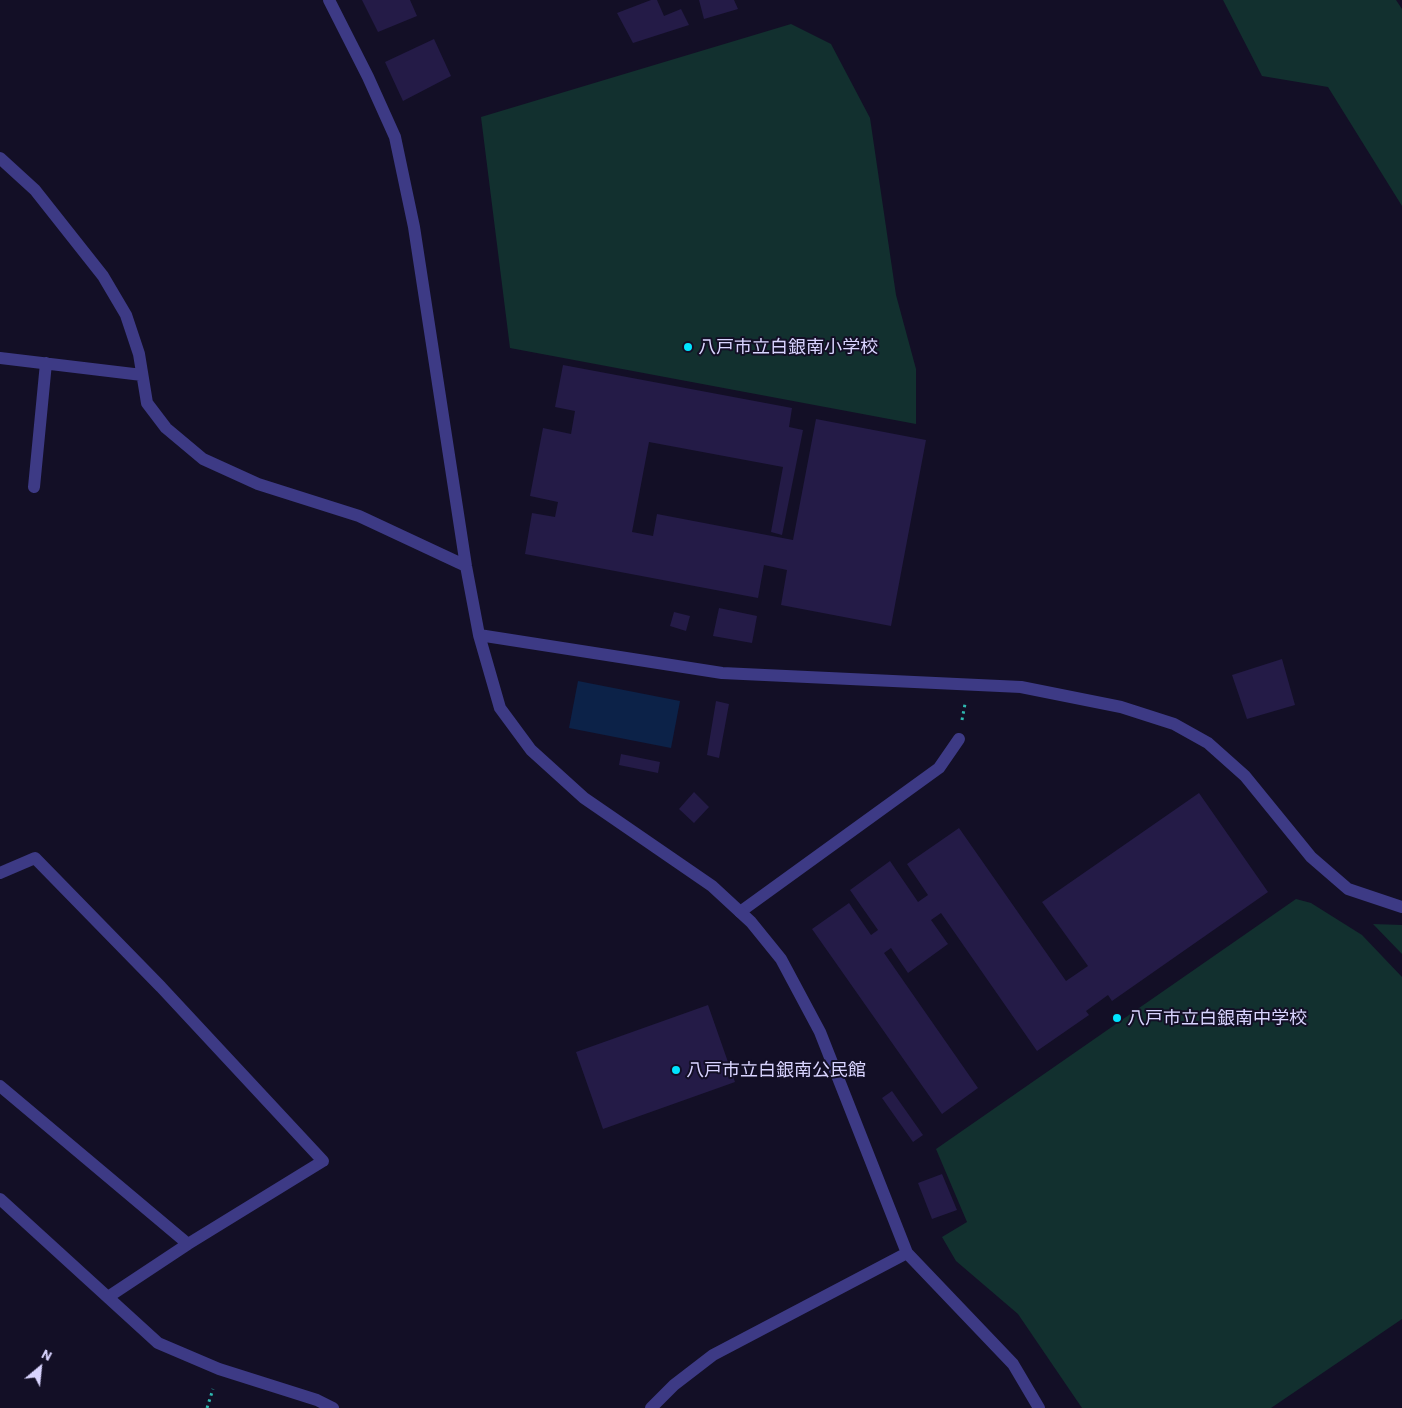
<!DOCTYPE html>
<meta charset="utf-8">
<style>
body{margin:0}
#map{position:relative;width:1402px;height:1408px;overflow:hidden;background:#130f26;font-family:Barlow,sans-serif}
canvas{display:block}
.north{position:absolute;left:15px;top:1343px;width:50px;height:50px;-webkit-text-stroke:4px #130f26;paint-order:stroke;rotate:28deg;font-size:14px;font-weight:700;line-height:20px;text-align:center;color:#d9d4ff}
.north::after{content:'';display:block;margin:auto;width:18px;height:22px;background:#d9d4ff;clip-path:polygon(50% 0,100% 100%,50% 72%,0 100%)}
</style>
<div id="map">
<canvas width="1402" height="1408"></canvas>
<div class="north">N</div>
</div>
<script>
const g = document.querySelector('canvas').getContext('2d');
g.lineJoin = 'round';
function fillPath(path, color) { g.fillStyle = color; g.fill(path, 'evenodd'); }
const shape = rows => new Path2D(rows.map(r => 'M' + r).join(''));
function strokePath(path, color, width, dash) { g.strokeStyle = color; g.lineWidth = width; g.lineCap = dash ? 'butt' : 'round'; g.setLineDash(dash || []); g.stroke(path); }
function write(font, color, halo, rows, align = 'center') {
  g.font = font + ' Barlow,"Noto Sans JP",sans-serif'; g.lineWidth = 4; g.setLineDash([]); g.textBaseline = 'middle'; g.strokeStyle = halo; g.fillStyle = color; for (const [text, x, y, turn = 0] of rows) {
    g.save(); g.translate(x, y); g.rotate((+turn || 0) * Math.PI / 180); g.textAlign = isNaN(turn) ? turn : align; if (halo) g.strokeText(text, 0, 0); g.fillText(text, 0, 0); g.restore();
  }
}
fillPath(shape([
 [1223,0,1396,0,1402,9,1402,206,1328,87,1262,76],
 [791,24,831,44,870,118,896,295,916,369,916,424,510,348,481,117],
 [1296,899,1311,903,1362,935,1402,977,1402,1319,1271,1408,1082,1408,1018,1314,956,1261,942,1237,967,1222,936,1149],
 [1373,924,1402,925,1402,954]
]), '#12302f');
fillPath(shape([
 [578,681,680,701,671,748,569,728]
]), '#0c2248');
fillPath(shape([
 [362,0,410,0,417,16,378,32],
 [651,0,657,0,664,16,681,9,689,25,633,43,617,13],
 [699,0,734,0,738,9,704,19],
 [434,39,451,76,403,101,385,62],
 [563,365,792,408,789,427,803,430,782,535,771,532,783,467,649,442,632,532,653,536,657,514,793,540,816,419,926,440,891,626,781,605,787,570,764,565,758,598,525,554,532,513,555,517,558,502,530,496,543,428,571,434,575,411,555,407],
 [719,608,757,616,752,643,713,636],
 [674,612,690,616,686,631,670,626],
 [1282,659,1295,705,1247,719,1232,675],
 [716,701,729,704,719,758,707,755],
 [621,754,660,762,658,773,619,765],
 [694,792,709,807,694,823,679,809],
 [1199,793,1268,892,1112,1001,1108,995,1086,1011,1089,1015,1037,1051,941,913,931,920,948,944,908,973,891,948,884,953,978,1088,942,1114,812,929,849,903,871,935,878,930,850,890,890,861,918,902,928,895,907,864,959,828,1066,981,1088,966,1042,902],
 [708,1005,735,1082,603,1129,576,1052],
 [892,1091,923,1135,913,1142,882,1098],
 [942,1174,957,1210,932,1219,918,1183]
]), '#241b47');
strokePath(shape([
 [962,720,965,704],
 [207,1408,213,1389]
]), '#2fb8b0', 3, [2.5, 4]);
strokePath(shape([
 [740,912,939,768,959,739]
]), '#3d3a85', 12);
strokePath(shape([
 [329,0,368,77,395,137,414,227,466,566,479,635,500,708,531,750,584,798,712,886,751,922,781,959,820,1032,907,1253,713,1355,674,1385,651,1408],
 [0,158,35,190,103,276,126,315,139,354,147,403,166,428,203,459,258,484,359,516,466,566],
 [0,358,142,375],
 [34,487,46,363],
 [479,635,722,673,1021,687,1121,707,1174,724,1208,743,1245,776,1311,857,1348,889,1402,907],
 [0,873,35,858,161,987,323,1161,188,1244,108,1297],
 [0,1086,188,1244],
 [0,1199,158,1343,219,1369,317,1400,333,1408],
 [907,1253,1013,1364,1039,1408]
]), '#3d3a85', 12);
for (const [x, y, r, color] of [
 [688,347,5,"#00e5ff"],
 [1117,1018,5,"#00e5ff"],
 [676,1070,5,"#00e5ff"]
]) { const dot = new Path2D(); dot.arc(x, y, r, 0, 2 * Math.PI); g.fillStyle = color; g.fill(dot); strokePath(dot, '#130f26', 2); }
write('18px', '#d9d4ff', '#130f26', [
 ["八戸市立白銀南小学校",698,347],
 ["八戸市立白銀南中学校",1127,1018],
 ["八戸市立白銀南公民館",686,1070]
], 'left');
</script>
